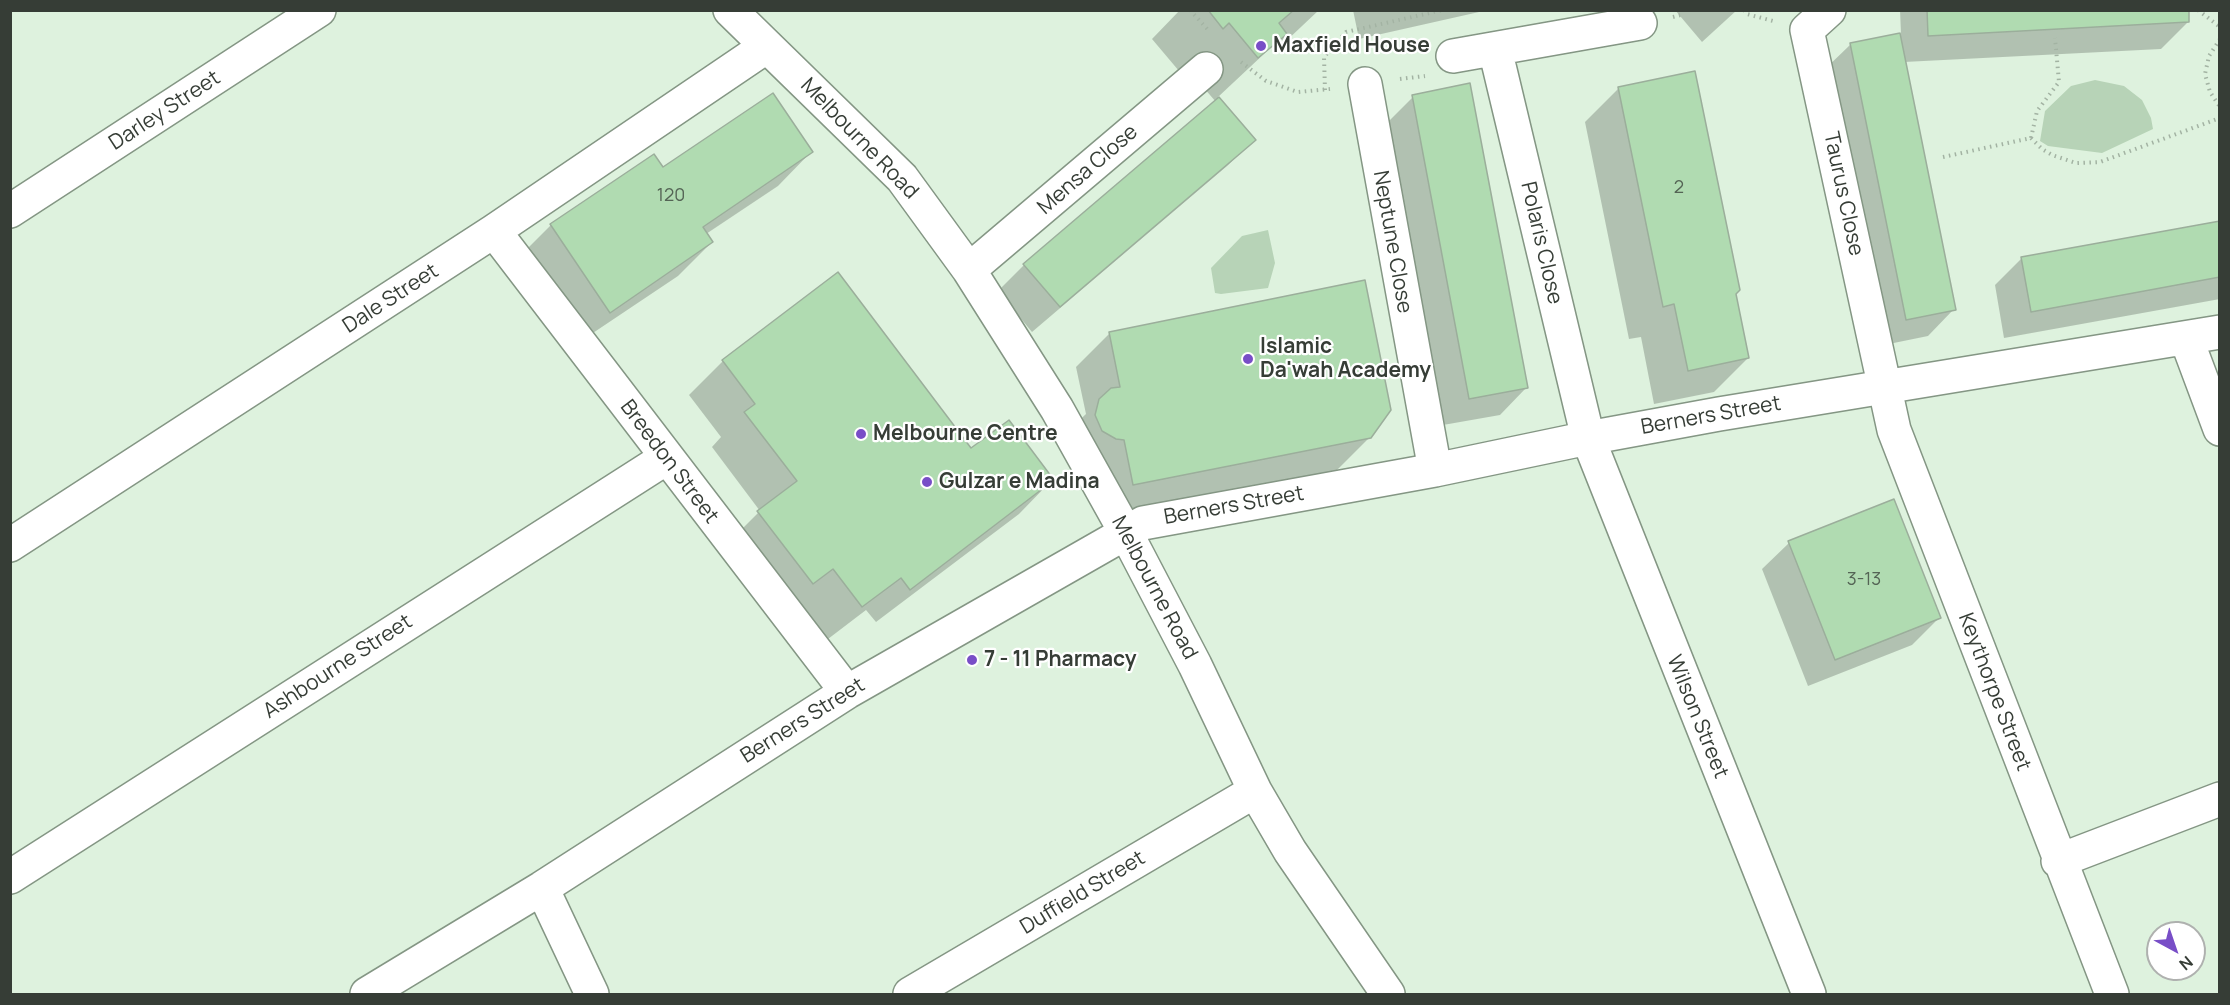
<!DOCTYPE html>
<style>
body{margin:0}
#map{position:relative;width:2230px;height:1005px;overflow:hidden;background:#def2de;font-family:Manrope,sans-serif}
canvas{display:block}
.frame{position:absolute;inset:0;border:12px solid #363d36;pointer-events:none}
.north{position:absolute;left:2146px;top:921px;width:60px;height:60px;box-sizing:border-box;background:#fff;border:2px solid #afb1af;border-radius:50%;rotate:140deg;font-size:16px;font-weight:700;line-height:24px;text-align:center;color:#363d36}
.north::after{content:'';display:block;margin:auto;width:21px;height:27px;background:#784ec7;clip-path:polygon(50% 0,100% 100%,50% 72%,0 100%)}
</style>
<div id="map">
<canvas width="2230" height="1005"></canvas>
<div class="frame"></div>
<div class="north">N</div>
</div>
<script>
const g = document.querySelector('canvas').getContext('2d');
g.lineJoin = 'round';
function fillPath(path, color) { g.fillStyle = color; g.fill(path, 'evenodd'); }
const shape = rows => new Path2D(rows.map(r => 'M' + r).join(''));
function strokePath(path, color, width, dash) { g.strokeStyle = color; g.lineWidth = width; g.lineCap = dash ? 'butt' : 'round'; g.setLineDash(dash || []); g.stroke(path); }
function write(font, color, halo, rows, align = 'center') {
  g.font = font + ' Manrope,sans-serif'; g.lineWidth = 4.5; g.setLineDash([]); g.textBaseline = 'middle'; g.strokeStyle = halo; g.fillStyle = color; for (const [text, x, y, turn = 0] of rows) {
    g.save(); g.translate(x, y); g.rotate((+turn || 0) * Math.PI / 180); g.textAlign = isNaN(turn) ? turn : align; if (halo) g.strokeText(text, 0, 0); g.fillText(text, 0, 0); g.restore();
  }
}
fillPath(shape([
 [2095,80,2124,86,2142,100,2151,118,2153,129,2102,153,2048,146,2040,141,2045,111,2071,86],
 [1268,230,1275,263,1268,288,1221,294,1215,293,1211,268,1242,236]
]), '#b7d3b7');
fillPath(shape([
 [1180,10,1319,10,1284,43,1281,38,1218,97,1254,140,1227,166,1032,332,998,291,1024,265,1216,102,1185,66,1179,71,1152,39],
 [1353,10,1488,10,1359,39],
 [1675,10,1737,10,1702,42],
 [1900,10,2187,10,2188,22,2161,49,1904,62,1954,309,1928,336,1879,346,1823,71,1850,45,1901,34],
 [1619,88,1735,293,1748,358,1714,392,1654,404,1641,337,1629,339,1585,122],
 [1413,97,1526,388,1500,415,1443,425,1386,124],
 [811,152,778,186,706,234,712,242,678,276,575,345,517,259,551,225,654,156,663,169],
 [2220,222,2220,299,2004,338,1995,285,2022,258],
 [838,274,971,450,1052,480,1019,514,876,622,866,610,828,639,799,601,778,617,725,546,760,511,712,447,721,437,689,395,723,361],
 [1110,333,1370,437,1336,471,1100,518,1082,472,1068,464,1062,450,1065,434,1086,414,1076,367],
 [1789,543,1939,618,1912,645,1808,686,1762,569]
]), '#0003');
const building = shape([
 [1208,10,1294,10,1279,23,1287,34,1258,58,1229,23,1223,29,1208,10],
 [1927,10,2189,10,2189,22,1928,36,1927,10],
 [1900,33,1956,310,1906,320,1850,43,1900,33],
 [1695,71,1740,290,1736,294,1749,358,1688,371,1674,304,1663,307,1618,87,1695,71],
 [1470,83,1528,388,1469,399,1412,95,1470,83],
 [773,93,813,152,703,227,713,242,610,313,550,224,654,154,663,167,773,93],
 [1219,97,1256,140,1060,307,1023,264,1219,97],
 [2220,221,2220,277,2031,312,2021,257,2220,221],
 [838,272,971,448,1009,420,1054,480,910,590,901,578,862,607,833,569,813,584,757,511,797,481,744,412,755,404,722,360,838,272],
 [1365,280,1391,410,1371,438,1133,485,1124,440,1116,439,1102,431,1095,415,1099,399,1111,388,1120,387,1109,332,1365,280],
 [1894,499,1941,618,1835,660,1788,541,1894,499]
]);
fillPath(building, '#b0dbb1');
strokePath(building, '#9bae9b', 1.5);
const street = shape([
 [730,10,902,178,969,270,1057,409,1125,531,1195,665,1255,791,1290,851,1388,994],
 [1829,10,1807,30,1894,430,2112,994],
 [1495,49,1588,438,1809,994],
 [1453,56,1640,23],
 [1365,84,1435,470],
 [10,211,319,10],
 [494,231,847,692],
 [969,270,1206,69],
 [2186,338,2220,429],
 [10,545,494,231,767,46],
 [2058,861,2220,799],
 [10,877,666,458],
 [542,888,592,994],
 [367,994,542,888,847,692,1143,523,1435,470,1588,438,1719,414,2220,332],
 [910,994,1255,791]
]);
strokePath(street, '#849684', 36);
strokePath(shape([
 [1190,10,1210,32],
 [1744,10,1747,14,1773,21],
 [2198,10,2220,27],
 [1673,17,1681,15,1680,10],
 [2220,39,2209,56,2205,74,2210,92,2220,107],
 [1241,62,1266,81,1298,92,1330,89],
 [1400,79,1425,76],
 [1325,90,1324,57,1346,32,1443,10],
 [2031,138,2037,111,2059,82,2055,38],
 [1943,157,2031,138,2042,149,2052,155,2076,163,2100,162,2220,118]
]), '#a3b3a3', 4, [1.5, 4.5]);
strokePath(street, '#fff', 33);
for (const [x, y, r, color] of [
 [1261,46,6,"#784ec7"],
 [1248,359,6,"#784ec7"],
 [861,434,6,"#784ec7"],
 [927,482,6,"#784ec7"],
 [972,660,6,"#784ec7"]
]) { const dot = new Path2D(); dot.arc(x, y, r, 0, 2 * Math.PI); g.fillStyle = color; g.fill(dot); strokePath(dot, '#fff', 2); }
write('18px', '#546455', null, [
 ["2",1679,188],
 ["120",671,196],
 ["3-13",1864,580]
]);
write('bold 21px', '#363d36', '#fff', [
 ["Maxfield House",1273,46],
 ["Islamic",1260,347],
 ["Da'wah Academy",1260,371],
 ["Melbourne Centre",873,434],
 ["Gulzar e Madina",939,482],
 ["7 - 11 Pharmacy",984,660]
], 'left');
write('21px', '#363d36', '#fff', [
 ["Darley Street",165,111,-33],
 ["Melbourne Road",859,139,46],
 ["Mensa Close",1088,170,-41],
 ["Taurus Close",1843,194,78],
 ["Neptune Close",1392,242,80],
 ["Polaris Close",1541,243,77],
 ["Dale Street",391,299,-33],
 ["Berners Street",1711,416,-10],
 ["Breedon Street",669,462,53],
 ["Berners Street",1234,506,-10],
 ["Melbourne Road",1154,588,62],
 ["Ashbourne Street",338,667,-33],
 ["Keythorpe Street",1994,692,69],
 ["Wilson Street",1697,717,68],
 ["Berners Street",803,721,-32],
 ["Duffield Street",1083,893,-31]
]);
</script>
